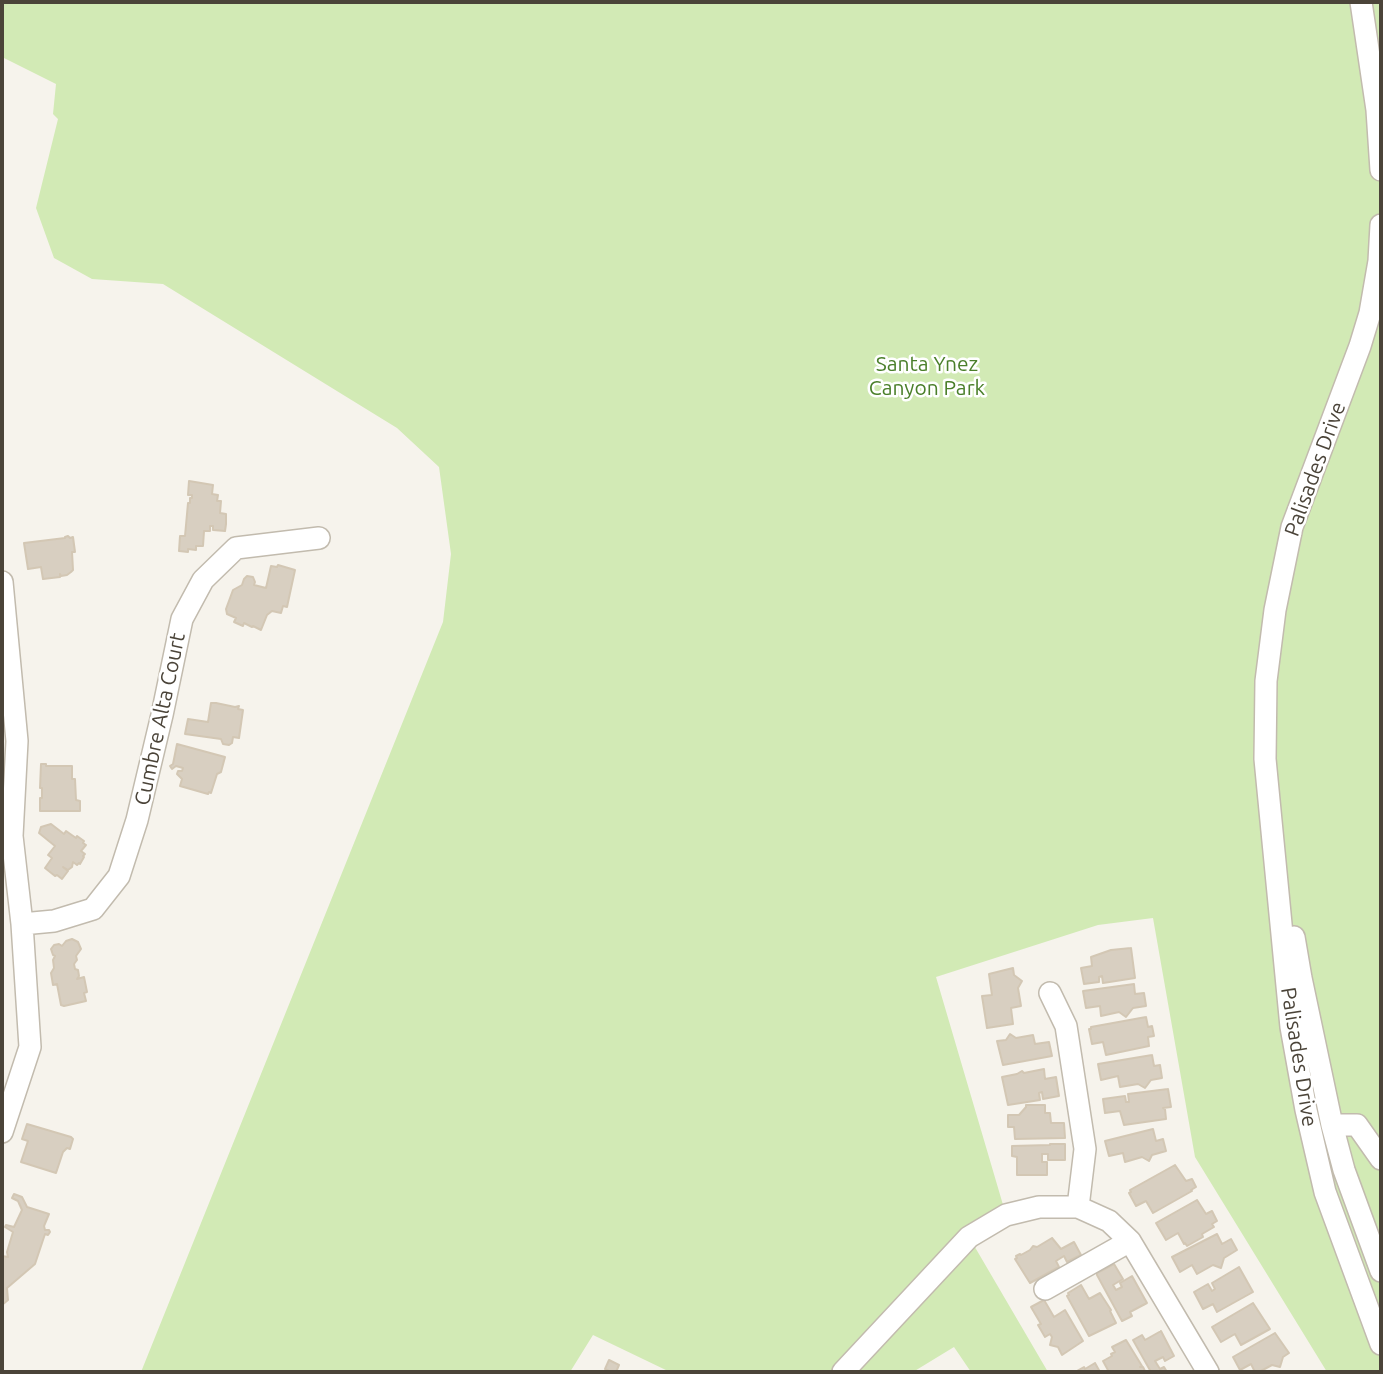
<!DOCTYPE html>
<style>
body{margin:0}
#map{position:relative;width:1383px;height:1374px;overflow:hidden;background:#f6f3ec;font-family:Ubuntu,sans-serif}
canvas{display:block}
.frame{position:absolute;inset:0;border:4px solid #4b4439;pointer-events:none}
</style>
<div id="map">
<canvas width="1383" height="1374"></canvas>
<div class="frame"></div>
</div>
<script>
const g = document.querySelector('canvas').getContext('2d');
g.lineJoin = 'round';
function fillPath(path, color) { g.fillStyle = color; g.fill(path, 'evenodd'); }
const shape = rows => new Path2D(rows.map(r => 'M' + r).join(''));
function strokePath(path, color, width, dash) { g.strokeStyle = color; g.lineWidth = width; g.lineCap = dash ? 'butt' : 'round'; g.setLineDash(dash || []); g.stroke(path); }
function write(font, color, halo, rows, align = 'center') {
  g.font = font + ' Ubuntu,sans-serif'; g.lineWidth = 5; g.setLineDash([]); g.textBaseline = 'middle'; g.strokeStyle = halo; g.fillStyle = color; for (const [text, x, y, turn = 0] of rows) {
    g.save(); g.translate(x, y); g.rotate((+turn || 0) * Math.PI / 180); g.textAlign = isNaN(turn) ? turn : align; if (halo) g.strokeText(text, 0, 0); g.fillText(text, 0, 0); g.restore();
  }
}
fillPath(shape([
 [2,2,1381,2,1381,1372,1327,1372,1195,1157,1153,918,1098,925,936,977,1006,1215,969,1237,1048,1372,971,1372,954,1347,913,1372,670,1372,593,1335,570,1372,141,1372,443,622,451,554,439,467,397,428,163,284,92,279,54,258,36,208,58,119,53,114,56,84,2,57]
]), '#d2eab5');
const building = shape([
 [189,481,213,485,212,494,218,495,217,501,221,501,220,513,226,514,226,524,225,531,213,530,213,526,210,526,210,531,204,531,203,546,196,546,196,550,188,549,188,552,179,551,180,536,185,536,188,503,190,503,190,498,192,498,192,495,188,495,189,481],
 [68,536,70,538,73,537,75,552,72,552,73,570,71,572,67,575,61,576,60,574,60,577,43,579,41,567,28,569,24,543,65,538,65,537,68,536],
 [278,565,295,570,287,607,283,606,281,613,272,611,267,615,261,630,253,626,252,627,244,623,243,626,234,622,236,618,227,614,226,609,233,590,242,585,244,579,247,576,253,577,255,582,254,585,266,588,271,566,277,567,278,565],
 [211,703,216,703,235,707,239,706,238,709,243,710,239,738,233,737,232,743,229,745,223,744,221,739,185,734,188,719,208,722,211,703],
 [177,744,225,757,221,772,217,774,211,793,209,792,208,794,180,786,182,779,177,774,178,771,182,771,183,768,176,766,172,769,170,766,173,764,177,744],
 [41,764,46,764,46,766,72,766,72,779,75,779,76,800,80,801,80,811,40,811,40,798,42,798,42,788,40,788,41,764],
 [51,824,64,834,66,831,76,838,77,836,84,841,83,843,86,845,81,851,85,854,83,856,84,857,80,864,79,863,77,865,73,862,72,867,68,870,63,867,68,871,62,879,57,875,55,876,45,868,52,858,48,855,55,846,39,833,41,827,51,824],
 [72,939,78,942,81,949,76,956,77,960,74,964,75,969,78,970,79,976,77,979,84,977,87,992,84,993,86,1001,64,1006,61,1005,57,984,53,985,51,973,54,968,53,960,55,956,53,955,51,949,54,945,59,944,62,946,66,941,72,939],
 [1131,948,1135,978,1103,983,1102,976,1099,977,1099,982,1084,984,1081,968,1092,966,1091,957,1111,950,1131,948],
 [1013,968,1014,975,1022,981,1018,988,1021,1006,1011,1008,1013,1024,987,1028,982,996,992,995,989,974,1013,968],
 [1134,984,1135,994,1144,993,1146,1006,1133,1008,1126,1017,1119,1012,1101,1016,1100,1006,1086,1008,1083,991,1134,984],
 [1146,1017,1148,1027,1152,1026,1154,1036,1148,1037,1149,1046,1106,1055,1103,1042,1092,1044,1089,1029,1091,1029,1091,1027,1146,1017],
 [1010,1034,1016,1038,1033,1035,1035,1044,1049,1042,1052,1056,1003,1065,997,1041,1006,1040,1010,1034],
 [1152,1055,1154,1066,1160,1065,1162,1078,1151,1080,1145,1088,1138,1084,1120,1087,1118,1076,1101,1080,1098,1064,1152,1055],
 [1044,1069,1045,1079,1056,1077,1059,1096,1043,1099,1042,1092,1039,1093,1040,1100,1008,1105,1002,1077,1017,1074,1022,1071,1024,1073,1044,1069],
 [1168,1089,1171,1107,1163,1108,1165,1109,1166,1119,1124,1125,1120,1111,1105,1113,1103,1099,1125,1096,1126,1102,1129,1102,1128,1094,1168,1089],
 [1026,1105,1045,1105,1045,1113,1050,1113,1051,1123,1064,1123,1065,1138,1015,1139,1014,1127,1008,1127,1008,1115,1019,1115,1026,1107,1026,1105],
 [27,1124,71,1137,73,1139,70,1149,67,1148,63,1152,56,1173,21,1162,28,1141,22,1139,27,1124],
 [1153,1129,1156,1141,1163,1139,1166,1151,1152,1155,1149,1161,1142,1157,1125,1162,1123,1153,1109,1156,1105,1141,1153,1129],
 [1050,1144,1065,1144,1065,1160,1048,1160,1048,1154,1042,1154,1042,1162,1047,1162,1047,1175,1017,1175,1017,1157,1012,1156,1012,1146,1050,1145,1050,1144],
 [1175,1165,1186,1181,1192,1179,1196,1187,1191,1190,1192,1191,1153,1213,1146,1201,1136,1206,1129,1193,1131,1192,1130,1190,1175,1165],
 [14,1194,22,1197,27,1207,49,1214,44,1226,45,1230,49,1230,50,1232,48,1235,45,1234,35,1264,7,1288,8,1300,2,1305,2,1256,8,1257,7,1252,13,1232,5,1227,6,1225,14,1227,22,1210,18,1201,12,1198,14,1194],
 [1197,1200,1206,1214,1212,1211,1217,1221,1212,1224,1214,1227,1202,1234,1203,1237,1187,1246,1185,1243,1184,1244,1178,1233,1166,1240,1156,1223,1197,1200],
 [1217,1234,1222,1244,1231,1239,1237,1250,1224,1258,1221,1268,1213,1265,1197,1274,1192,1265,1180,1272,1172,1257,1217,1234],
 [1052,1238,1061,1249,1074,1242,1081,1255,1067,1262,1064,1256,1056,1261,1059,1267,1030,1283,1015,1259,1017,1258,1016,1256,1020,1254,1021,1255,1030,1250,1033,1246,1037,1247,1052,1238],
 [1114,1264,1123,1279,1113,1285,1116,1290,1122,1287,1120,1283,1132,1276,1147,1303,1130,1312,1132,1316,1122,1321,1097,1275,1097,1273,1114,1264],
 [1239,1267,1253,1292,1217,1312,1213,1304,1203,1309,1194,1292,1208,1284,1212,1291,1215,1289,1212,1283,1239,1267],
 [1081,1285,1089,1299,1100,1293,1111,1310,1110,1311,1116,1323,1089,1336,1067,1296,1069,1295,1068,1293,1081,1285],
 [1044,1300,1054,1317,1065,1310,1083,1341,1062,1355,1058,1347,1050,1345,1052,1337,1050,1334,1045,1337,1038,1325,1041,1324,1031,1307,1044,1300],
 [1253,1303,1270,1329,1241,1345,1235,1334,1221,1342,1212,1327,1253,1303],
 [1161,1331,1174,1356,1165,1361,1163,1357,1155,1361,1160,1369,1164,1367,1167,1372,1151,1372,1133,1340,1142,1335,1145,1340,1161,1331],
 [1275,1333,1289,1353,1283,1357,1280,1367,1272,1365,1259,1372,1255,1372,1251,1364,1240,1370,1233,1357,1275,1333],
 [1126,1340,1142,1366,1140,1367,1143,1367,1145,1371,1143,1372,1109,1372,1103,1361,1112,1356,1111,1354,1115,1352,1112,1347,1126,1340],
 [609,1360,619,1365,616,1372,611,1372,605,1369,609,1360],
 [1095,1363,1100,1372,1075,1372,1084,1367,1085,1369,1095,1363]
]);
fillPath(building, '#d8cfc1');
strokePath(building, '#d3c7b4', 2);
const minor = shape([
 [1361,2,1377,110,1381,170],
 [1381,225,1379,261,1370,313,1360,346,1292,527,1275,610,1266,681,1265,759,1291,1027,1306,1110,1325,1192,1381,1344],
 [2,582,17,741,12,836,22,924,30,1047,2,1132],
 [22,924,54,921,93,909,119,876,137,820,162,715,182,619,203,580,236,548,319,538],
 [1294,937,1301,978,1332,1125,1344,1170,1381,1271],
 [1050,993,1066,1026,1085,1149,1078,1207],
 [1332,1125,1357,1125,1381,1159],
 [1045,1289,1130,1241],
 [843,1372,969,1237,1006,1215,1039,1207,1078,1207,1109,1221,1130,1241,1208,1372]
]);
strokePath(minor, '#c2bbae', 24);
strokePath(minor, '#fff', 21);
write('21px', '#4a7f2a', '#fff', [
 ["Santa Ynez",927,364],
 ["Canyon Park",927,388]
]);
write('21px', '#4b4439', '#fff', [
 ["Palisades Drive",1315,469,-70],
 ["Cumbre Alta Court",160,719,-78],
 ["Palisades Drive",1299,1057,81]
]);
</script>
